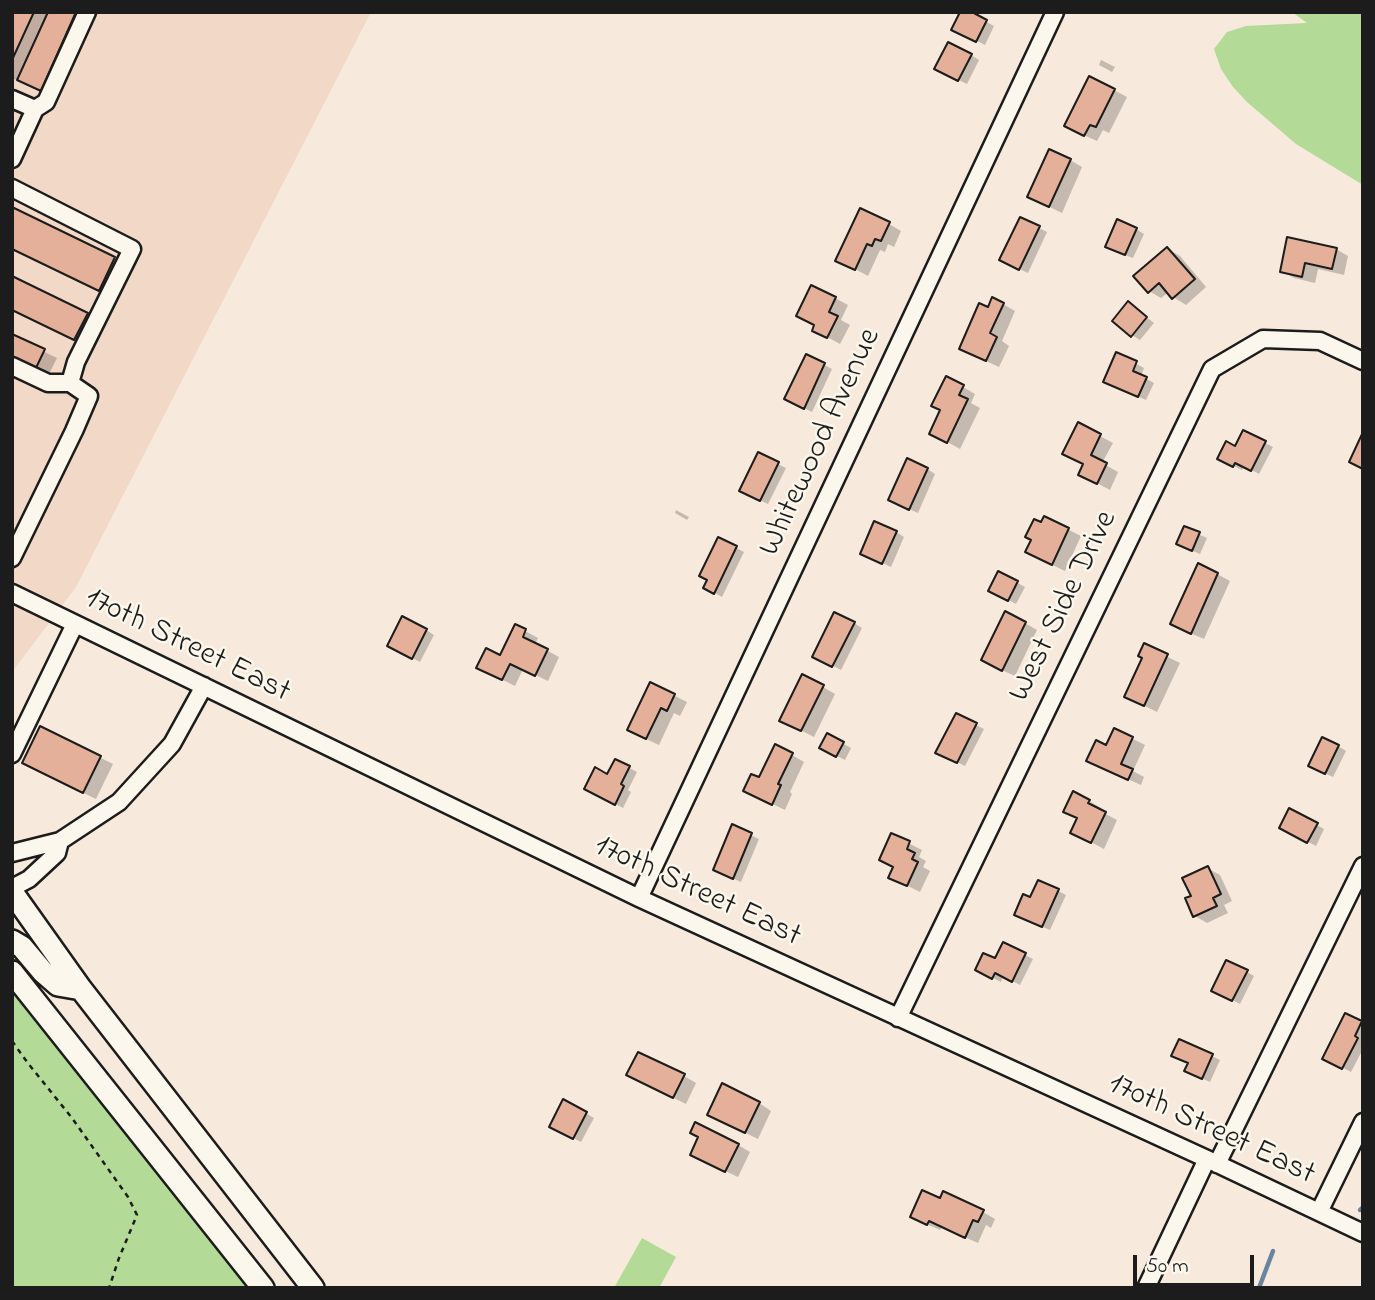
<!DOCTYPE html>
<style>
body{margin:0}
#map{position:relative;width:1375px;height:1300px;overflow:hidden;background:#f7e9db;font-family:"Indie Flower",sans-serif}
canvas{display:block}
.frame{position:absolute;inset:0;border:14px solid #1c1c1c;pointer-events:none}
.scale{position:absolute;left:1133px;top:1255px;width:121px;height:32px;box-sizing:border-box;border:4px solid #1c1c1c;border-top:0;padding-left:9px;font-size:21px;line-height:24px;white-space:nowrap;color:#1c1c1c;-webkit-text-stroke:5px #fbf7ec;paint-order:stroke}
</style>
<div id="map">
<canvas width="1375" height="1300"></canvas>
<div class="frame"></div>
<div class="scale">50 m</div>
</div>
<script>
const g = document.querySelector('canvas').getContext('2d');
g.lineJoin = 'round';
function fillPath(path, color) { g.fillStyle = color; g.fill(path, 'evenodd'); }
const shape = rows => new Path2D(rows.map(r => 'M' + r).join(''));
function strokePath(path, color, width, dash) { g.strokeStyle = color; g.lineWidth = width; g.lineCap = dash ? 'butt' : 'round'; g.setLineDash(dash || []); g.stroke(path); }
function write(font, color, halo, rows, align = 'center') {
  g.font = font + ' "Indie Flower",sans-serif'; g.lineWidth = 5; g.setLineDash([]); g.textBaseline = 'middle'; g.strokeStyle = halo; g.fillStyle = color; for (const [text, x, y, turn = 0] of rows) {
    g.save(); g.translate(x, y); g.rotate((+turn || 0) * Math.PI / 180); g.textAlign = isNaN(turn) ? turn : align; if (halo) g.strokeText(text, 0, 0); g.fillText(text, 0, 0); g.restore();
  }
}
fillPath(shape([
 [12,12,371,12,76,587,12,672]
]), '#f2d8c7');
fillPath(shape([
 [1292,12,1363,12,1363,185,1296,144,1247,102,1233,87,1221,69,1214,49,1227,32,1246,26,1307,23],
 [12,965,264,1288,12,1288],
 [642,1238,676,1257,659,1288,614,1288]
]), '#b3da96');
fillPath(shape([
 [12,12,97,12,58,99,12,78],
 [968,12,994,26,985,45,961,33],
 [971,55,979,60,967,84,944,73],
 [1101,60,1115,67,1112,72,1099,65],
 [1114,90,1127,97,1109,133,1103,130,1097,141,1079,133],
 [1070,160,1082,167,1062,213,1029,197],
 [12,209,131,269,116,299,12,249],
 [1021,219,1047,232,1028,273,1009,264],
 [889,224,901,231,894,247,888,244,885,252,880,250,868,276,838,260],
 [1136,229,1144,234,1133,258,1115,251],
 [1168,249,1180,256,1206,287,1186,305,1173,297,1169,292,1161,298,1149,291],
 [1336,249,1348,256,1344,275,1318,269,1315,283,1294,278,1282,271],
 [835,298,848,305,841,320,850,325,840,344,814,330],
 [1128,303,1154,323,1140,340,1132,335],
 [1003,304,1015,311,1002,341,1009,346,999,367,973,355,989,309],
 [12,310,87,315,104,324,92,348],
 [12,336,57,358,48,376,12,359],
 [1117,354,1144,368,1141,376,1154,383,1146,400,1113,386],
 [807,356,832,369,812,412,794,403],
 [963,387,975,394,971,403,980,408,960,449,931,433],
 [1079,425,1113,443,1102,463,1118,472,1110,490,1093,481,1085,465],
 [1265,443,1273,447,1259,474,1244,466,1242,470,1219,458,1236,448],
 [759,455,786,468,768,504,749,495],
 [927,469,935,474,918,513,898,504],
 [676,510,689,517,687,520,675,513],
 [1045,518,1081,536,1065,571,1040,559,1042,525],
 [1185,528,1207,538,1200,554,1186,548],
 [896,532,904,537,891,567,870,557],
 [719,539,744,552,722,597,705,587],
 [999,573,1025,587,1016,604,990,590],
 [1217,574,1230,581,1204,639,1185,631],
 [854,623,862,628,841,670,822,660],
 [1025,623,1037,630,1015,676,995,667],
 [516,626,538,638,535,644,559,657,548,681,523,669,515,686,491,674],
 [426,630,434,635,420,662,397,650],
 [1145,646,1180,663,1157,712,1139,703],
 [651,684,687,702,680,716,674,713,659,745,642,737],
 [823,687,835,694,814,737,794,727],
 [956,715,984,729,965,766,937,752],
 [41,728,113,764,96,799,36,770],
 [1115,730,1145,745,1133,771,1144,777,1141,785,1101,767,1107,748],
 [828,735,851,748,845,760,829,752],
 [1338,746,1346,751,1333,777,1318,770],
 [792,755,804,762,790,792,792,794,785,810,758,797,760,780],
 [616,761,637,772,628,790,631,792,623,808,594,793,608,776],
 [1089,801,1101,808,1100,811,1117,820,1104,849,1085,839,1079,819],
 [1290,810,1324,829,1316,846,1289,832],
 [733,827,759,839,741,882,723,874],
 [892,835,922,850,919,857,926,861,923,867,930,871,920,892,890,877,895,867],
 [1207,868,1220,875,1232,901,1224,905,1228,913,1207,923,1195,916,1193,896],
 [1058,891,1066,895,1050,930,1024,919],
 [1025,955,1033,959,1020,985,1003,976,1001,982,985,974,995,960],
 [1247,972,1254,976,1240,1004,1213,990],
 [1346,1015,1363,1024,1363,1049,1351,1072,1324,1058],
 [1212,1056,1220,1060,1210,1082,1194,1075,1190,1063],
 [684,1076,696,1083,686,1104,641,1082],
 [564,1101,594,1118,581,1142,551,1126],
 [759,1103,771,1111,758,1139,721,1121],
 [738,1145,750,1152,738,1177,704,1161],
 [941,1200,983,1212,995,1219,991,1228,986,1225,978,1243,942,1227,940,1230,924,1223]
]), '#0003');
strokePath(shape([
 [1360,1210,1363,1207],
 [1259,1288,1273,1251]
]), '#67859f', 4.5);
const building = shape([
 [12,12,34,12,12,60,12,12],
 [48,12,76,12,41,91,17,80,48,12],
 [960,12,972,12,987,20,976,42,951,30,960,12],
 [948,42,972,54,958,81,934,69,948,42],
 [1089,76,1115,89,1096,127,1090,125,1084,136,1064,126,1089,76],
 [1049,149,1071,159,1049,207,1027,197,1049,149],
 [12,207,115,257,99,291,12,249,12,207],
 [860,208,890,222,881,241,875,239,872,246,867,244,855,270,835,261,860,208],
 [1020,217,1040,226,1019,270,999,260,1020,217],
 [1117,219,1137,228,1125,255,1105,247,1117,219],
 [1287,237,1337,248,1332,269,1305,263,1302,277,1280,272,1287,237],
 [1167,247,1195,279,1172,299,1159,283,1148,293,1133,276,1167,247],
 [12,276,88,313,74,340,12,310,12,276],
 [811,285,836,297,829,312,838,316,827,338,812,331,814,325,796,316,811,285],
 [992,297,1004,303,990,333,997,337,986,361,959,349,979,303,988,307,992,297],
 [1128,301,1147,317,1131,337,1112,321,1128,301],
 [12,334,45,349,35,370,12,360,12,334],
 [1116,352,1137,361,1133,371,1147,377,1138,397,1103,382,1116,352],
 [806,354,825,363,804,409,784,399,806,354],
 [946,376,964,385,959,395,968,399,947,443,929,434,940,410,931,406,946,376],
 [1078,422,1101,434,1091,455,1107,463,1097,484,1078,475,1083,464,1062,454,1078,422],
 [1243,430,1266,441,1251,471,1235,463,1233,467,1217,459,1226,441,1235,446,1243,430],
 [1363,432,1363,469,1349,462,1363,432],
 [758,452,779,462,760,501,739,491,758,452],
 [907,458,928,468,909,510,888,500,907,458],
 [1044,516,1069,528,1052,565,1025,552,1031,540,1025,537,1034,519,1041,522,1044,516],
 [874,521,897,531,882,564,860,554,874,521],
 [1184,526,1200,532,1192,551,1176,544,1184,526],
 [718,537,737,546,714,594,703,588,707,580,699,576,718,537],
 [1198,563,1218,573,1191,634,1170,624,1198,563],
 [998,571,1018,581,1008,601,988,591,998,571],
 [1005,611,1026,622,1002,671,981,660,1005,611],
 [834,612,855,622,832,667,812,657,834,612],
 [402,616,427,629,412,659,387,646,402,616],
 [515,624,526,629,523,637,548,649,535,676,510,664,502,680,476,668,486,648,500,655,515,624],
 [1144,643,1168,654,1144,706,1124,697,1142,658,1138,656,1144,643],
 [802,674,824,685,801,731,779,721,802,674],
 [650,682,675,694,667,711,661,708,646,739,627,730,650,682],
 [956,713,977,723,957,763,935,753,956,713],
 [40,726,101,756,83,793,22,763,40,726],
 [1114,728,1133,737,1121,764,1133,769,1128,780,1086,761,1096,740,1106,745,1114,728],
 [827,733,844,742,836,757,819,748,827,733],
 [1322,737,1339,745,1325,774,1308,766,1322,737],
 [775,744,793,753,778,784,781,785,772,805,743,791,751,774,759,777,775,744],
 [615,759,630,766,621,784,624,786,615,805,584,789,595,767,607,774,615,759],
 [1073,791,1090,800,1088,803,1106,812,1091,843,1070,833,1077,818,1063,812,1073,791],
 [1289,808,1318,823,1307,843,1279,828,1289,808],
 [732,824,752,833,733,879,713,870,732,824],
 [891,833,910,841,907,849,915,853,912,859,918,862,907,886,888,878,893,867,879,860,891,833],
 [1208,866,1221,894,1213,898,1217,906,1193,917,1185,898,1191,896,1182,878,1208,866],
 [1038,880,1059,889,1042,927,1014,915,1023,894,1030,897,1038,880],
 [1003,942,1026,953,1012,982,995,973,992,979,975,970,983,953,995,958,1003,942],
 [1226,960,1248,970,1232,1001,1211,991,1226,960],
 [1345,1013,1362,1021,1355,1036,1358,1038,1342,1069,1322,1059,1345,1013],
 [1179,1039,1213,1054,1202,1079,1184,1071,1188,1063,1171,1056,1179,1039],
 [638,1052,685,1074,673,1098,626,1075,638,1052],
 [722,1083,760,1102,745,1133,707,1115,722,1083],
 [563,1099,587,1112,573,1139,549,1127,563,1099],
 [695,1122,739,1144,725,1172,690,1155,698,1137,690,1133,695,1122],
 [922,1190,940,1198,943,1191,984,1210,978,1222,973,1220,965,1238,929,1221,927,1225,910,1217,922,1190]
]);
fillPath(building, '#e5b099');
strokePath(building, '#1c1c1c', 2);
const minor = shape([
 [12,99,35,109],
 [12,159,35,109,46,102,87,12],
 [12,188,132,249,76,362,70,383,89,396,74,431,12,558],
 [12,366,48,383,70,383],
 [12,593,639,898,1207,1159,1363,1233],
 [12,754,75,624],
 [12,853,60,841,119,802,172,744,204,686],
 [12,888,29,879,57,853,60,841],
 [639,898,1055,12],
 [898,1018,1212,369,1263,339,1320,341,1363,361],
 [1217,1164,1363,866],
 [1319,1212,1363,1122],
 [1146,1288,1207,1159]
]);
const major = shape([
 [12,892,81,989,313,1288],
 [12,941,22,947,43,972,58,985,81,989],
 [12,972,263,1288]
]);
strokePath(minor, '#1c1c1c', 21);
strokePath(major, '#1c1c1c', 26);
strokePath(shape([
 [12,1041,27,1062,72,1118,128,1197,137,1215,119,1258,109,1288]
]), '#1c1c1c', 2.5, [5, 5]);
strokePath(minor, '#fbf7ec', 16);
strokePath(major, '#fbf7ec', 21);
write('32px', '#1c1c1c', '#fbf7ec', [
 ["Whitewood Avenue",822,443,-65],
 ["West Side Drive",1065,607,-64],
 ["170th Street East",187,647,26],
 ["170th Street East",697,893,25],
 ["170th Street East",1211,1131,25]
]);
</script>
